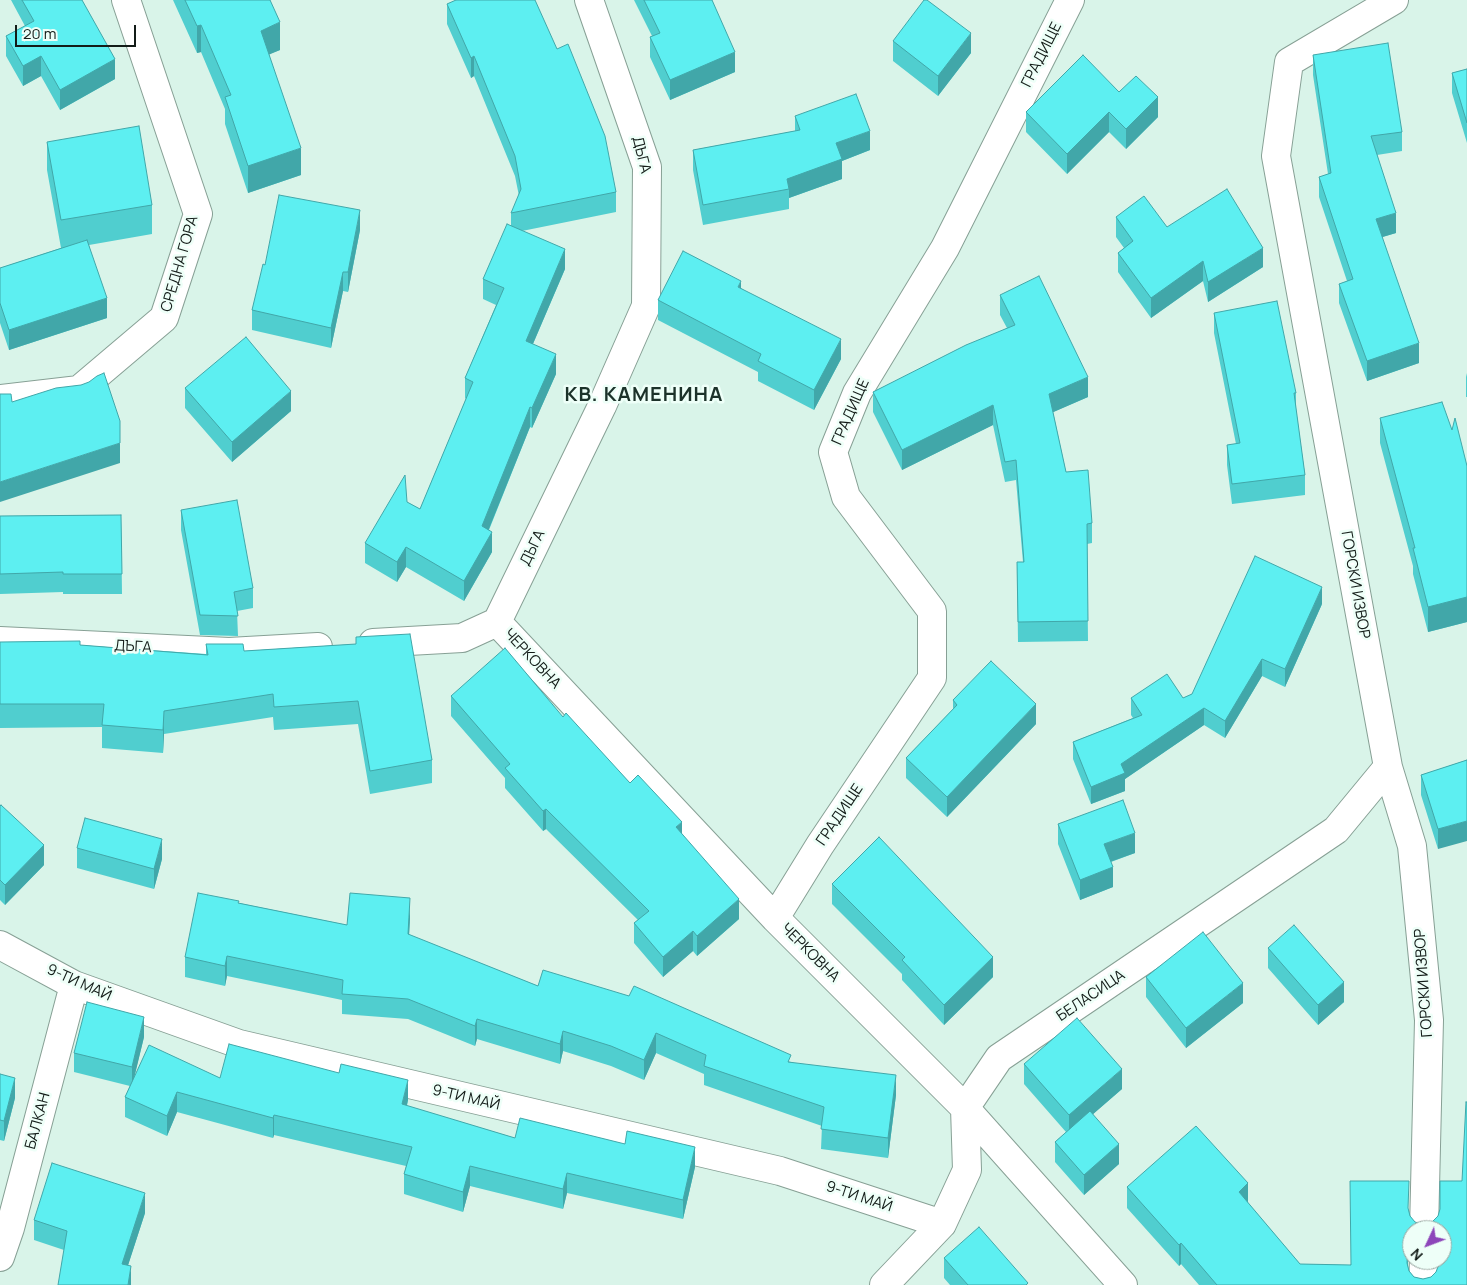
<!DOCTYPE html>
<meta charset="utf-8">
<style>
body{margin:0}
#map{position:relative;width:1467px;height:1285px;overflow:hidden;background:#d9f4e9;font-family:Manrope,sans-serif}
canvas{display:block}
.north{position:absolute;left:1402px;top:1220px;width:50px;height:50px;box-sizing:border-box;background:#eefff8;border:1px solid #96a49e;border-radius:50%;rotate:227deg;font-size:14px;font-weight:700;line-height:20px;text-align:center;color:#131c18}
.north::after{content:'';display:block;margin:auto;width:18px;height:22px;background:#8d46ba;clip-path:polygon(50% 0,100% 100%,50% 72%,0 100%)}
.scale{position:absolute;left:15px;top:25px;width:121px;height:22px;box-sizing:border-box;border:2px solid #131c18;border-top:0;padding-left:6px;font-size:15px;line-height:18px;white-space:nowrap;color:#131c18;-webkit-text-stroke:4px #eefff8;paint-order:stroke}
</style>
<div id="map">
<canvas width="1467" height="1285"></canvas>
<div class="north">N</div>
<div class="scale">20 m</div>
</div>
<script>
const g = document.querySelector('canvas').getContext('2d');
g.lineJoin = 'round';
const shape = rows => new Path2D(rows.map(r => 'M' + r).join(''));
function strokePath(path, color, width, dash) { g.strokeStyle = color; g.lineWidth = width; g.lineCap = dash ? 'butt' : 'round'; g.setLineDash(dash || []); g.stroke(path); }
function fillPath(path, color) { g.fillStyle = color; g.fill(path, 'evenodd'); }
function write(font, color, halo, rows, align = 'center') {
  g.font = font + ' Manrope,sans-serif'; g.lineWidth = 5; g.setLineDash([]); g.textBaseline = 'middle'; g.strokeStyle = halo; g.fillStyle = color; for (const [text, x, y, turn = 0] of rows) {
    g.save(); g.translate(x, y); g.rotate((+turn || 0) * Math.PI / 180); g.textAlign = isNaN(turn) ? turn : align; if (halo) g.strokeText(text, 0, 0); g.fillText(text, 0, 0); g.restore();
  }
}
const minor = shape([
 [1394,0,1289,62,1276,156,1388,767,1412,846,1429,1020,1424,1230],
 [0,399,79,390,164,318,198,214,126,0],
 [497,622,775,918,965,1108,1123,1285],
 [0,641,229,652,318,647],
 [373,643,462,638,497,622,602,406,646,306,647,167,589,0],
 [775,918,820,845,932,678,932,611,846,497,833,452,857,393,945,248,1070,0],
 [0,945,74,985,239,1044,780,1171,942,1224],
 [0,1257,10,1228,74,985],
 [884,1285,942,1224,967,1170,965,1108,999,1058,1336,830,1388,767],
 [1423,1285,1424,1260]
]);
strokePath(minor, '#87a095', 30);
strokePath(minor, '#fff', 28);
fillPath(shape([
 [11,0,82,0,115,79,60,110,41,76,23,86,6,56,6,36,25,26],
 [173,0,270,0,280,50,269,54,301,175,248,193,225,124,225,109,201,52,197,53],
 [634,0,712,0,735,72,670,100,650,57,650,37,652,36],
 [447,4,616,192,616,212,522,231,565,269,533,344,556,374,532,428,530,427,489,530,492,552,464,601,406,567,397,582,365,563,365,543,407,502,420,509,466,399,465,398,465,378,496,305,483,299,483,279,511,226,511,213,519,196,515,176,474,76,471,78,447,24],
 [893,41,971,53,938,96,893,61],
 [1313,55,1402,132,1402,151,1377,155,1396,233,1382,237,1419,363,1367,381,1339,303,1339,284,1347,281,1319,197,1319,177,1328,174,1313,75],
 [1467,69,1467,143,1452,93,1452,73],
 [1119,92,1158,117,1126,149,1109,132,1067,174,1026,132,1026,112],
 [795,116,870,150,842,161,842,179,789,198,789,209,703,225,693,170,693,150,795,131],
 [47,142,152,205,152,234,89,245,107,318,9,350,0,323,0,268,61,248,47,170],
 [1116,217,1167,227,1263,267,1208,302,1203,281,1151,318,1118,272,1118,253,1124,248,1116,237],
 [360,230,348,292,343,291,331,348,252,330,252,310,265,265],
 [741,288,841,359,814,410,758,381,758,372,658,320,658,300],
 [1000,295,1088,397,1053,412,1066,472,1092,523,1092,543,1087,544,1088,641,1018,642,1017,562,1023,562,1016,480,1005,482,993,425,902,470,873,412,873,392,1007,328,1000,315],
 [1214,313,1296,393,1296,409,1305,475,1305,495,1232,504,1227,465,1227,445,1236,444,1214,333],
 [1467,373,1467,397,1466,397,1466,377],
 [185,388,291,411,232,462,185,408],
 [1380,418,1452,430,1467,466,1467,622,1428,632,1413,574,1413,566,1380,443],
 [181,510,253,588,253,608,237,611,238,636,200,635,181,530],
 [121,515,122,594,63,594,63,592,0,594,0,516],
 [1322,604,1285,687,1262,676,1225,738,1204,725,1125,779,1125,791,1091,804,1073,759,1073,742,1133,718,1131,715,1131,698,1183,698,1192,694],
 [0,642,80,645,206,654,206,644,244,651,356,644,432,760,432,783,370,794,358,724,274,730,273,717,164,734,163,753,102,748,102,727,0,728],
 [451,696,563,717,682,834,739,919,697,956,693,951,663,977,634,943,634,923,638,920,546,829,543,831,505,788,505,778,451,716],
 [953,700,1036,724,947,817,906,778,906,758,953,709],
 [1467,760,1438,849,1421,795,1421,775],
 [0,806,44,865,5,905,0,900],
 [1058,824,1135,853,1111,862,1113,887,1080,900,1058,844],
 [77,848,162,859,154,889,77,868],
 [832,884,993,977,944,1025,902,980,902,974,832,904],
 [239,903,347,925,410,918,409,935,538,986,791,1062,896,1095,888,1158,821,1149,822,1126,704,1085,704,1074,656,1053,644,1080,611,1066,563,1051,560,1064,477,1039,475,1046,408,1019,342,1014,342,1000,227,976,225,986,185,977,185,957],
 [1268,948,1344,1002,1318,1025,1268,968],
 [1146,977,1243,1003,1186,1048,1146,997],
 [144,1037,134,1077,220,1078,408,1100,407,1106,515,1138,695,1167,683,1219,567,1193,563,1209,470,1186,463,1212,404,1194,404,1174,406,1166,274,1135,273,1138,177,1112,167,1136,125,1117,125,1097,130,1086,74,1072,74,1053],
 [1024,1064,1122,1089,1093,1114,1119,1164,1084,1195,1055,1162,1055,1142,1066,1132,1024,1084],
 [0,1074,15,1098,4,1141,0,1140],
 [1127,1187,1248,1203,1300,1264,1350,1265,1409,1210,1410,1216,1421,1230,1412,1230,1412,1251,1411,1252,1408,1259,1408,1266,1409,1271,1414,1277,1423,1279,1431,1277,1436,1272,1439,1264,1442,1230,1427,1230,1427,1224,1432,1222,1438,1216,1467,1285,1199,1285,1181,1264,1179,1266,1127,1208],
 [145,1213,128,1265,131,1285,64,1250,34,1240,34,1220],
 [944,1258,1028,1285,950,1285,944,1278]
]), '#50cecf');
fillPath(shape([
 [280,22,280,50,261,58,261,31],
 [201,25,201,52,197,53,197,26],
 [971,33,971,53,938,96,938,76],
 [735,52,735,72,670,100,670,80],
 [41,56,41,76,23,86,23,66],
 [474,56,474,76,471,78,471,58],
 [115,59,115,79,60,110,60,90],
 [1158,97,1158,117,1126,149,1126,129],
 [1109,112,1109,132,1067,174,1067,154],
 [870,131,870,150,842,161,842,179,789,198,789,189,787,179,836,143],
 [301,148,301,175,248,193,248,166],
 [360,210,360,230,348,292,348,272],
 [1396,213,1396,233,1376,239,1376,219],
 [1263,248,1263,267,1208,302,1208,282],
 [565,249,565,269,526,360,526,341],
 [1203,261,1203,281,1151,318,1151,298],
 [343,272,343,291,331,348,331,328],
 [741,281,741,301,738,287],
 [107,298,107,318,9,350,9,330],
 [841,339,841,359,814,410,814,390],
 [1419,343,1419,363,1367,381,1367,361],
 [556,354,556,374,532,428,532,408],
 [1088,377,1088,397,1049,414,1049,394],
 [291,391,291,411,232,462,232,442],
 [993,405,993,425,902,470,902,450],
 [530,407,530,427,482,546,482,526],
 [120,443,120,463,0,502,0,482],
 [492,532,492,552,464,601,464,581],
 [406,547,406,567,397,582,397,562],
 [1322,587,1322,604,1285,687,1285,669],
 [1467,597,1467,622,1428,632,1428,607],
 [1262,659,1262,676,1225,738,1225,721],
 [1036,704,1036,724,947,817,947,797],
 [1204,708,1204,725,1125,779,1125,791,1091,804,1091,787,1121,764],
 [164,711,164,734,163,753,163,730],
 [546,809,546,829,543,831,543,811],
 [1467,821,1467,841,1438,849,1438,829],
 [682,822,682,842,676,827],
 [1135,833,1135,853,1104,864,1104,844],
 [162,839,162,859,154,889,154,869],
 [44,845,44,865,5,905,5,885],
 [1113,867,1113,887,1080,900,1080,880],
 [410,898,410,918,408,954,408,934],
 [739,899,739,919,697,956,697,936],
 [693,931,693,951,663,977,663,957],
 [227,956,227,976,225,986,225,966],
 [993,957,993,977,944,1025,944,1005],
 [1344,982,1344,1002,1318,1025,1318,1005],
 [1243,983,1243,1003,1186,1048,1186,1028],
 [144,1017,144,1037,132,1087,132,1067],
 [477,1019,477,1039,475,1046,475,1026],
 [563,1031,563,1051,560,1064,560,1044],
 [656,1033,656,1053,644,1080,644,1060],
 [1122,1069,1122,1089,1069,1135,1069,1115],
 [896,1075,896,1095,888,1158,888,1138],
 [15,1078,15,1098,4,1141,4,1121],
 [408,1080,408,1100,402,1124,402,1104],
 [177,1092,177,1112,167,1136,167,1116],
 [274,1115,274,1135,273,1138,273,1118],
 [1119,1144,1119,1164,1084,1195,1084,1175],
 [695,1147,695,1167,683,1219,683,1200],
 [470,1166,470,1186,463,1212,463,1192],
 [567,1173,567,1193,563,1209,563,1189],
 [1248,1183,1248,1205,1239,1192],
 [145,1193,145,1213,122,1284,122,1264],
 [1421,1224,1421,1230,1412,1230,1412,1251,1411,1252,1408,1259,1407,1285,1408,1238,1411,1231,1416,1225],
 [1181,1243,1181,1264,1179,1266,1179,1245],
 [131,1266,131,1285,128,1285]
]), '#41a7a9');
const building = shape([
 [22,0,82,0,115,59,60,90,41,56,23,66,6,36,34,21,22,0],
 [185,0,270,0,280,22,261,31,301,148,248,166,225,97,231,95,201,25,197,26,185,0],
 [456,0,535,0,557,49,568,44,605,136,616,192,511,213,521,189,515,156,474,56,471,58,447,4,456,0],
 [644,0,712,0,735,52,670,80,650,37,660,33,644,0],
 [924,0,927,0,971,33,938,76,893,41,924,0],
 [1388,43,1402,132,1371,136,1396,213,1376,219,1419,343,1367,361,1339,284,1353,279,1319,177,1331,173,1313,55,1388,43],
 [1083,55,1119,92,1136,76,1158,97,1126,129,1109,112,1067,154,1026,112,1083,55],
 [1467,69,1467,123,1452,73,1467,69],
 [856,94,870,131,836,143,842,159,787,179,789,189,703,205,693,150,800,130,795,116,856,94],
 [139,126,152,205,61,220,47,142,139,126],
 [1227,189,1263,248,1208,282,1203,261,1151,298,1118,253,1133,241,1116,217,1144,196,1167,227,1227,189],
 [279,195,360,210,348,272,343,272,331,328,252,310,263,264,265,265,279,195],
 [507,224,565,249,526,341,556,354,532,408,530,407,482,526,492,532,464,581,406,547,397,562,365,543,405,475,407,502,420,509,473,382,465,378,504,288,483,279,507,224],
 [87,240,107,298,9,330,0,303,0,268,87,240],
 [683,251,741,281,738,287,841,339,814,390,758,361,761,354,658,300,683,251],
 [1039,276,1088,377,1049,394,1066,472,1088,470,1092,523,1087,524,1088,621,1018,622,1017,562,1024,562,1016,460,1005,462,993,405,902,450,873,392,966,345,1015,325,1000,295,1039,276],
 [1277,301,1296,393,1294,393,1305,475,1232,484,1227,445,1240,443,1214,313,1277,301],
 [246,337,291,391,232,442,185,388,246,337],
 [104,373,120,421,120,443,0,482,0,394,11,394,12,402,56,388,81,385,89,382,97,376,104,373],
 [1442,402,1452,430,1455,418,1467,466,1467,597,1428,607,1413,548,1415,548,1380,418,1442,402],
 [237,500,253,588,234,592,238,616,200,615,181,510,237,500],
 [121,515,122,574,63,574,63,572,0,574,0,516,121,515],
 [1255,556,1322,587,1285,669,1262,659,1225,721,1204,708,1121,764,1125,773,1091,787,1073,742,1142,715,1131,698,1167,674,1183,698,1192,694,1255,556],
 [410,634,432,760,370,771,358,701,274,707,273,694,164,711,163,730,102,725,104,704,0,704,0,642,80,641,80,645,208,655,206,644,243,644,244,651,356,644,356,637,410,634],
 [505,648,563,717,566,713,630,783,638,775,682,822,676,827,739,899,697,936,693,931,663,957,634,923,649,911,546,809,543,811,505,768,510,764,451,696,505,648],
 [991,661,1036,704,947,797,906,758,957,705,953,700,991,661],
 [1467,760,1467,821,1438,829,1421,775,1467,760],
 [1123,800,1135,833,1104,844,1113,867,1080,880,1058,824,1123,800],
 [1,805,44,845,5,885,0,880,0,806,1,805],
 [85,818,162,839,154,869,77,848,85,818],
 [879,837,993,957,944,1005,902,960,905,957,832,884,879,837],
 [198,893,239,901,238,903,347,925,350,893,410,898,408,934,538,986,543,970,629,996,634,986,791,1055,788,1062,896,1075,888,1138,821,1129,824,1107,704,1066,706,1055,656,1033,644,1060,611,1046,563,1031,560,1044,477,1019,475,1026,408,999,342,994,343,980,227,956,225,966,185,957,198,893],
 [1294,925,1344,982,1318,1005,1268,948,1294,925],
 [1203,932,1243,983,1186,1028,1146,977,1203,932],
 [87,1002,144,1017,132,1067,74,1053,87,1002],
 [1077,1018,1122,1069,1069,1115,1024,1064,1077,1018],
 [229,1044,339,1073,341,1064,408,1080,402,1104,515,1138,520,1118,625,1144,627,1131,695,1147,683,1200,567,1173,563,1189,470,1166,463,1192,404,1174,412,1147,274,1115,273,1118,177,1092,167,1116,125,1097,149,1045,220,1078,229,1044],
 [0,1074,15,1078,4,1121,0,1120,0,1074],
 [1466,1102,1467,1102,1467,1285,1217,1285,1181,1243,1179,1245,1127,1187,1196,1126,1248,1183,1239,1192,1300,1264,1351,1265,1350,1181,1409,1181,1408,1208,1410,1216,1415,1222,1421,1224,1416,1225,1411,1231,1408,1238,1407,1263,1409,1271,1414,1277,1423,1279,1431,1277,1436,1272,1439,1264,1439,1260,1442,1260,1442,1230,1436,1230,1433,1226,1427,1224,1432,1222,1438,1216,1440,1209,1440,1181,1462,1181,1466,1102],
 [1090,1111,1119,1144,1084,1175,1055,1142,1090,1111],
 [52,1163,145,1193,122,1264,131,1266,128,1285,58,1285,67,1231,34,1220,52,1163],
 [979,1227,1028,1283,1026,1285,968,1285,944,1258,979,1227]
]);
fillPath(building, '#5deff1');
strokePath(building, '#41a7a9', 1);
write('15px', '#131c18', '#eefff8', [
 ["ГРАДИЩЕ",1042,55,-63],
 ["ДЪГА",641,155,76],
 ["СРЕДНА ГОРА",180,264,-74],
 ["ГРАДИЩЕ",851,412,-66],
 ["ДЪГА",533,548,-64],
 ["ГОРСКИ ИЗВОР",1355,585,80],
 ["ДЪГА",133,647,3],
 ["ЧЕРКОВНА",532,659,47],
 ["ГРАДИЩЕ",840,815,-56],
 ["ЧЕРКОВНА",810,953,45],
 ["9-ТИ МАЙ",79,983,24],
 ["ГОРСКИ ИЗВОР",1424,983,-94],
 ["БЕЛАСИЦА",1091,996,-34],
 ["9-ТИ МАЙ",466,1098,13],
 ["БАЛКАН",38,1121,-75],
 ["9-ТИ МАЙ",859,1197,18]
]);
g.letterSpacing = '1px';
write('bold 20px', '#1c322a', '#eefff8', [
 ["КВ. КАМЕНИНА",644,395]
]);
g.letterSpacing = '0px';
</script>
